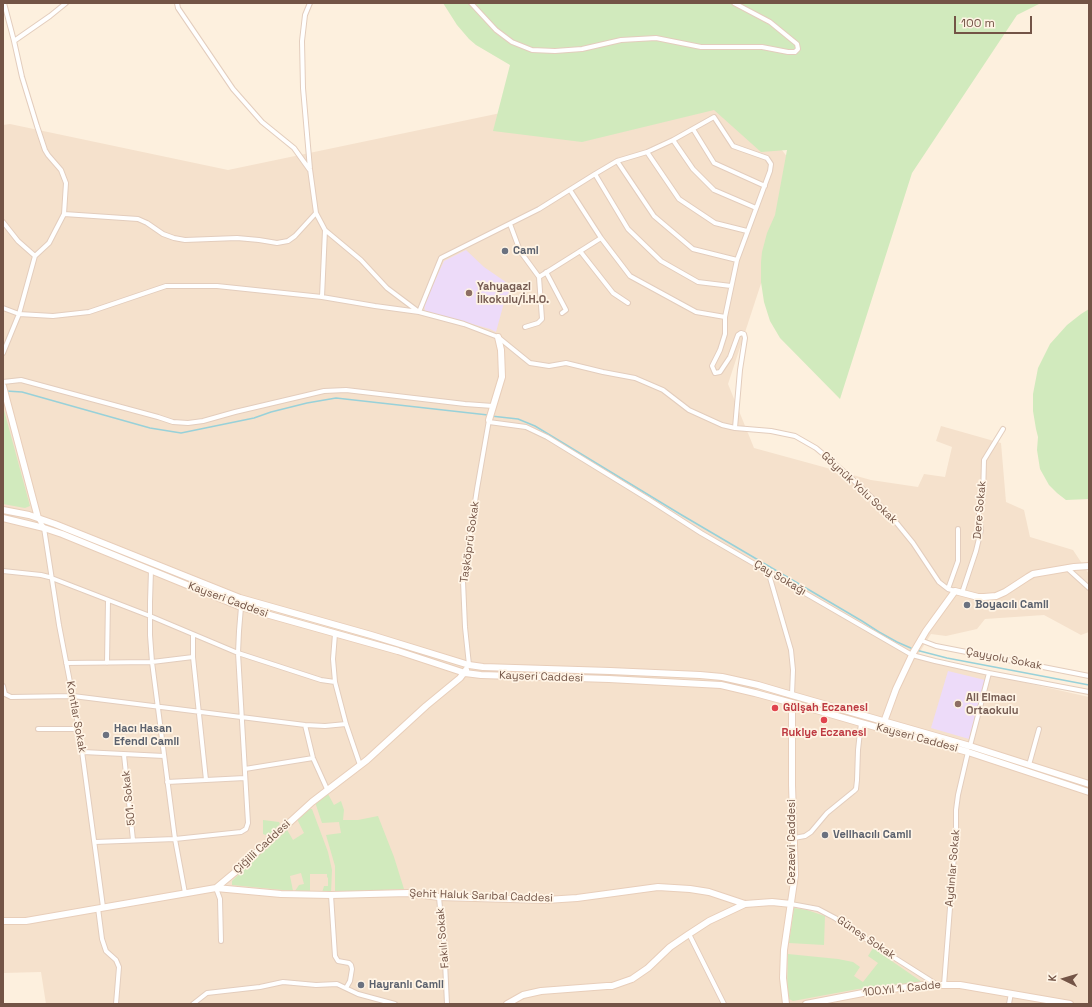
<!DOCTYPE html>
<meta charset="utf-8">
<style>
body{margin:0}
#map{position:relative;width:1092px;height:1007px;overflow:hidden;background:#fdf0de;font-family:"Space Grotesk",sans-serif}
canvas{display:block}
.frame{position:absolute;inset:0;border:4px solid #735446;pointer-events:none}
.north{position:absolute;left:1044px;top:959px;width:40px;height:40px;-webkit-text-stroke:3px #fff4e5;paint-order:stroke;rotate:275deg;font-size:11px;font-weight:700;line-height:16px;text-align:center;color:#735446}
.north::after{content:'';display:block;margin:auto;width:14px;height:18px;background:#735446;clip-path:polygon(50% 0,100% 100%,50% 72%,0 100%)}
.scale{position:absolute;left:954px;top:16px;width:78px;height:18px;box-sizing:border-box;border:2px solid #735446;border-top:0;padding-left:5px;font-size:12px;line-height:14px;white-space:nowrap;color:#735446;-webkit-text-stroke:3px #fff4e5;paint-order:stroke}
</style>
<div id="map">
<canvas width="1092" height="1007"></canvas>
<div class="frame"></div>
<div class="north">K</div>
<div class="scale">100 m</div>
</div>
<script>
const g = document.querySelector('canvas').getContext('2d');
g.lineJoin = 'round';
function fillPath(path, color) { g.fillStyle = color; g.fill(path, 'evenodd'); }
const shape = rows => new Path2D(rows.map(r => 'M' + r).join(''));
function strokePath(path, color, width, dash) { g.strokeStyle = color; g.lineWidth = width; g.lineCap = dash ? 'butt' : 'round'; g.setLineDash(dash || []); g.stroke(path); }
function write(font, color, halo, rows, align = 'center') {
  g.font = font + ' "Space Grotesk",sans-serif'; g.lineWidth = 3.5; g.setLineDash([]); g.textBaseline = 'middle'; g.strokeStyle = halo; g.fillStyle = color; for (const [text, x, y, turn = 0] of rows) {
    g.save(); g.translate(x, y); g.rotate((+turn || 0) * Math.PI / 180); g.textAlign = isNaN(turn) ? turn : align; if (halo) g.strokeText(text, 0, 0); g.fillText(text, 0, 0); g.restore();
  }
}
fillPath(shape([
 [722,72,798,171,728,384,754,448,871,480,918,487,924,474,945,477,952,447,936,441,941,426,1001,443,1006,502,1024,510,1030,537,1073,550,1089,574,1089,632,1081,635,1044,615,985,619,977,629,946,636,931,634,916,658,1089,697,1089,1004,46,1004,41,972,3,973,3,125,10,124,228,170,515,110]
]), '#f5e1cc');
fillPath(shape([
 [466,250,484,267,513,287,505,299,496,332,490,329,425,311,424,304,444,261],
 [948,671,985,680,969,739,931,728]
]), '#eddbf9');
fillPath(shape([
 [443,3,1059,3,1041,3,1017,15,912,173,840,399,780,338,770,321,764,302,761,282,761,262,762,252,767,233,775,215,787,150,761,152,714,110,582,142,493,131,510,65,476,45,469,39,457,25],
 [1089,309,1089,499,1066,500,1057,493,1049,485,1040,469,1037,450,1038,437,1036,429,1033,411,1033,394,1038,368,1050,344,1067,325,1081,314],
 [3,409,4,410,30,506,25,508,3,504],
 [328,794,334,805,341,801,344,810,343,820,358,820,378,816,394,857,404,889,335,892,335,866,326,835,341,833,339,822,322,823,315,802],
 [308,809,312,809,328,852,332,870,331,893,322,893,324,886,328,886,328,878,327,877,327,874,310,874,310,892,295,891,299,885,304,884,301,873,290,876,293,891,232,885,232,881,234,879,286,828,293,840,304,833,297,819],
 [263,820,279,822,280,824,268,836,263,834],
 [794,908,807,910,825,916,824,945,789,943],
 [873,948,922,982,858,989,793,1001,789,999,787,989,788,954,838,959,853,962,860,967,854,976,863,982,878,963,868,956]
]), '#d1eabd');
strokePath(shape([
 [6,391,22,392,150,428,181,433,254,418,271,412,307,403,336,398,488,415],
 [491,416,518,419,535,426,680,514,862,621,879,632,897,642,913,649],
 [916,650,947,658,1089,685]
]), '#98d1d9', 1.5);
const street = shape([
 [177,3,178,8,233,89,262,122,294,148,309,169],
 [310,3,305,15,302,41,303,88,310,169,316,213,325,230,361,260,387,288,419,312,441,258,539,209,595,174,617,161,647,152,673,140,714,117,733,146,767,158,771,164,770,171,737,260,725,317,725,334,720,350,712,366,715,373,720,372,730,357,738,335,741,333,744,334,745,338,740,370,735,428],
 [471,3,496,30,512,42,532,50,555,51,582,49,621,40,656,38,701,47,762,47,788,52,795,52,798,49,797,44,770,22,734,3],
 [14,41,50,16,66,3],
 [693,129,714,163,765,186],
 [673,140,693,169,714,190,756,208],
 [647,152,679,199,715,223,747,231],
 [617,161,654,216,693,249,737,260],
 [595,174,628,229,661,261,698,282,731,286],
 [570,190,601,238,630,276,696,312,725,317],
 [64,214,138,219,147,223,163,234,174,238,185,240,237,238,259,240,277,243,288,241,295,236,316,213],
 [3,222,18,241,35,256],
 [510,224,520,251,539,277,601,238],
 [580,251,613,293,628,303],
 [546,272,566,310,562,313],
 [322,297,325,230],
 [3,308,19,314,53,316,89,312,166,286,217,286,322,297,375,306,419,312,464,324,498,337,530,363,549,366,566,363,603,372,635,378,663,390,689,410,722,425,735,428,771,431,795,436,816,448,849,476,891,516,913,543,939,582,948,589,955,591],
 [525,327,538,323,542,319,539,277],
 [3,353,19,314,35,256,49,243,64,214,66,183,61,170,48,155,45,150,37,126,22,77,14,41,4,3],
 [3,382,21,380,158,417,173,422,188,423,203,421,235,412,324,391,346,390,465,404,493,406],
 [489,422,526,427,547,437,648,499,701,533,912,655,935,661,989,673,1089,692],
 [38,518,44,528,59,625,79,729,103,907],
 [1067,568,1089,588],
 [151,570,150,602,150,635,152,662,175,839,185,893],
 [3,571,41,575,49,577,150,616,238,653,321,680,335,682],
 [768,571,791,650,793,670,792,695],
 [948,589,958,561,958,529],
 [962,593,976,551,981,530,979,514,983,497,984,460,1003,429],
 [335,634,333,659,335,682,346,724,360,765],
 [193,635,193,657,206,780],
 [920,640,936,646,1089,676],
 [66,663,152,662,193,657],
 [107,663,108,600],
 [469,665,465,627,463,581,477,489,489,420],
 [3,686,5,694,11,697,73,696,305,725,325,726,346,724],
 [305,725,313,758,327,789],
 [38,729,79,729],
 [970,746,989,673],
 [83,752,164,756],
 [124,755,133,840],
 [1029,765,1039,729],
 [245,769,313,758],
 [167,782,245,778],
 [794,838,805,836,811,832,827,813,854,791,856,789,857,780,858,750,861,723],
 [95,842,175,839,241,832,246,829,248,823,238,653,239,631,241,607],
 [216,888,220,899,221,941],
 [331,895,335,956,338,961,349,963,351,965,352,969,350,981,346,988],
 [439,897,441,919,444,941,447,1004],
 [791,904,818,909,835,918,887,953,936,984],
 [98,908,102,939,106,951,116,960,119,967,116,1004],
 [689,934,724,1004],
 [944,985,956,830,956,810,958,795,968,752],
 [193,1004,207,993,260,987,283,982,316,985,337,984,358,994,395,1004],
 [1009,1004,1011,993]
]);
const secondary = shape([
 [3,386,38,518],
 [489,420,502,377,501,350,498,337],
 [3,510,29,515,55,524,240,598,371,635,469,665,483,667,610,671,700,675,722,677,758,685,792,695,970,746,1089,784],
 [3,518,44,528,62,534,241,607,398,651,465,673,481,675,609,679,721,685,755,693,792,703,861,723,968,752,1089,792],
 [884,722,896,689,913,653,926,631,955,591,978,597,984,597,996,596,1005,592,1028,577,1033,574,1074,567,1089,566],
 [216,888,281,894,331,895,408,893,439,897,546,900,577,898,658,887,690,889,709,892,745,904,772,902,791,904],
 [3,921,26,921,216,888,234,873,312,802,367,760,426,706,460,678,466,670],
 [507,1004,523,995,541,991,607,986,612,986,632,979,648,968,670,947,689,934,709,921,745,904],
 [786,1004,783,978,784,950,795,875,792,785,792,703],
 [806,1004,868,992,924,985,960,985,1070,1004]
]);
strokePath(street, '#e3cdbd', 6);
strokePath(secondary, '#e8ceba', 8);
strokePath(street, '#fff', 4);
strokePath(secondary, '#fff', 6);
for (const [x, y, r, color] of [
 [505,251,4,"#6b7280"],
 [469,293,4,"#8d6e63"],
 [967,605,4,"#6b7280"],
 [958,704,4,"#8d6e63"],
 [775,708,4,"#e0444e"],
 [824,720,4,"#e0444e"],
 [106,735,4,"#6b7280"],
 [825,835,4,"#6b7280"],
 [361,985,4,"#6b7280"]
]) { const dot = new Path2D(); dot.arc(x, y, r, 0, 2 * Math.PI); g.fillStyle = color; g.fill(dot); strokePath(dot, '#fff4e5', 1.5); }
write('bold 11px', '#5b616d', '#fff4e5', [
 ["Cami",513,251],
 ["Boyacılı Camii",975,605],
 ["Hacı Hasan",114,729],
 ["Efendi Camii",114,742],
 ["Velihacılı Camii",833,835],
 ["Hayranlı Camii",369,985]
], 'left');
write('bold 11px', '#785e54', '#fff4e5', [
 ["Yahyagazi",477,287],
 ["İlkokulu/İ.H.O.",477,300],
 ["Ali Elmacı",966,698],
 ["Ortaokulu",966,711]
], 'left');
write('11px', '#735446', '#fff4e5', [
 ["Göynük Yolu Sokak",859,488,43],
 ["Dere Sokak",980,510,-85],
 ["Taşköprü Sokak",470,542,-82],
 ["Çay Sokağı",780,578,30],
 ["Kayseri Caddesi",228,600,20],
 ["Çayyolu Sokak",1004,659,11],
 ["Kayseri Caddesi",541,677,2],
 ["Kontlar Sokak",76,717,80],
 ["Kayseri Caddesi",917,738,15],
 ["501. Sokak",129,798,-96],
 ["Cezaevi Caddesi",792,842,-90],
 ["Çiğilli Caddesi",262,847,-43],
 ["Aydınlar Sokak",953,868,-85],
 ["Şehit Haluk Sarıbal Caddesi",481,896,2],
 ["Fakılı Sokak",443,938,-95],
 ["Güneş Sokak",866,938,34],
 ["100.Yıl 1. Cadde",902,989,-6]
]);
write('bold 11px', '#be3a42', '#fff4e5', [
 ["Gülşah Eczanesi",783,708],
 ["Rukiye Eczanesi",824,733,"center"]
], 'left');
</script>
